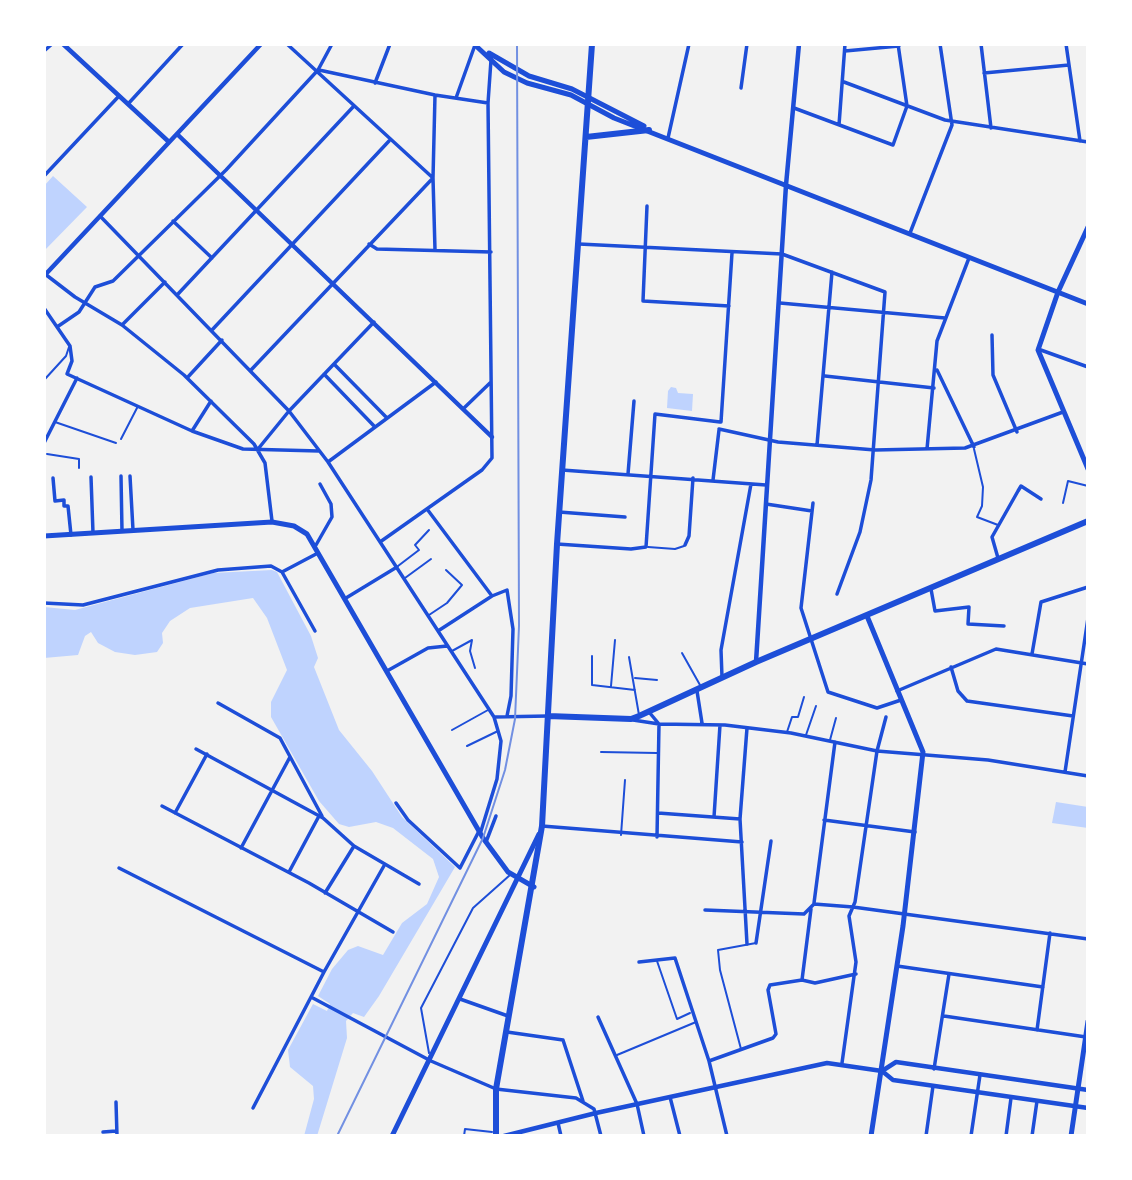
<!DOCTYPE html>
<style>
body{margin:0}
#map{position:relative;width:1132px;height:1180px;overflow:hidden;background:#f2f2f2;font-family:Arial,sans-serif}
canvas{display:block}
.frame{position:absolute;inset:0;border:46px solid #fff;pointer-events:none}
</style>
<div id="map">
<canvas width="1132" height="1180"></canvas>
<div class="frame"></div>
</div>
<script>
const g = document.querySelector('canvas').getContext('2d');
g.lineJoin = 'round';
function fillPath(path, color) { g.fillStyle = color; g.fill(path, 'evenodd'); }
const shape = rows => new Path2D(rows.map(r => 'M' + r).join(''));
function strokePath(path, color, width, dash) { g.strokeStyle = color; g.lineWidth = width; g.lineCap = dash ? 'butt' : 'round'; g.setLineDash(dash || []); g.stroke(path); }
fillPath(shape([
 [53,176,87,207,44,251,44,186],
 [671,387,676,388,678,393,693,394,692,411,667,408,668,391],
 [272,570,277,572,311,636,318,658,314,667,339,730,372,771,402,817,455,867,379,996,364,1017,353,1013,346,1021,347,1038,317,1136,304,1136,314,1099,313,1086,290,1067,288,1050,313,1004,327,1011,330,1004,318,996,332,969,348,950,358,946,383,955,402,923,427,904,439,877,433,859,393,828,376,822,349,827,339,824,319,801,271,717,271,702,287,670,267,618,253,598,190,608,170,621,162,633,163,643,157,652,135,655,115,652,98,643,91,632,85,636,78,655,44,658,44,607,75,610,213,573],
 [1056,802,1088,807,1088,828,1052,823]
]), '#bfd3fe');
strokePath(shape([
 [45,379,66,356,69,347],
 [55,422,116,443],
 [121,439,138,406],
 [974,449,983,487,982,506,977,517,998,525],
 [47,454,79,459,79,468],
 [1063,503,1068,481,1088,486],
 [648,547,675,549,684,546],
 [398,566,419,550,415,545,429,530],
 [405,578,431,559],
 [429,615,447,603,462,585,446,570],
 [452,651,472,640,470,651,475,668],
 [682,653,700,685],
 [592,656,592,685,635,690],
 [629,657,639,715],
 [635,678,657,680],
 [611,686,615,640],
 [452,730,488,710],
 [787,732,792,717,798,717,804,697],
 [806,735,816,706],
 [830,740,836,718],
 [467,746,498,731],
 [601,752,657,753],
 [621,835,625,780],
 [657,961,677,1019,690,1013],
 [741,1049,720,970,718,950,756,943],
 [429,1053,421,1008,473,908,510,875],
 [617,1055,696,1022],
 [464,1136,465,1129,492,1132]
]), '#1d4ed8', 2);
strokePath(shape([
 [981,44,991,128],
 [1066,44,1080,141],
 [44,51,52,44],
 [845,51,899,46],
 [319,70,435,95,488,103],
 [984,73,1069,65],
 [844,82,945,120,1088,142],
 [375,83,390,44],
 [741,88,747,44],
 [435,95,433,178,435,250],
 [456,98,475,45],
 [128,104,183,44],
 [794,108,893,145,907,106,898,44],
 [839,125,845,44],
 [668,138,689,44],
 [44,176,119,96],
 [647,206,643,301,729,306],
 [100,216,289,411,328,462,494,717,501,741,497,779,481,831],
 [173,221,212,258],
 [910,233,952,125,940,44],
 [369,244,377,249,491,252],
 [579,244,782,254,885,292,871,480,860,532,837,594],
 [45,274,75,297,122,325,184,375,254,444,265,463,272,521],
 [178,294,353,107],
 [780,303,945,318],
 [44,308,70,346,72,361,67,374,192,431,243,449,319,451],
 [122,325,165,282],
 [57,327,79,312,95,287,113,281,226,170,318,70,332,44],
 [212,330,389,141],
 [992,335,993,375,1017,432],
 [1038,349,1088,367],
 [334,364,387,418],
 [251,370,433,178,287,44],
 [937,370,974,447],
 [324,374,375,427],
 [825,376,934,388],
 [187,378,222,340],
 [463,409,491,382],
 [721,422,732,253],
 [719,429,778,442,875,450,965,448,1063,412],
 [192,431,211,401],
 [44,443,77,378],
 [817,445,832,272],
 [258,449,289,411,374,322],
 [927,449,937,341,969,258],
 [44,452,44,459],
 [328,462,436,382],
 [562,470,766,485],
 [628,474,634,401],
 [121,476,122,531],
 [130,476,133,530],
 [91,477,93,533],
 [53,478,55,501,64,500,64,506,68,506,71,535],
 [713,480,719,430],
 [813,503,801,608,828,692,877,708,901,700],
 [766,504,812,511],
 [427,509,492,596,507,590,513,629,511,696,507,716],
 [559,512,625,517],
 [380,542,482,470,492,458,488,103,491,60],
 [557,544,631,549,646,547,655,414,720,422],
 [316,545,332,517,331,504,320,484],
 [685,545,689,536,693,478],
 [998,558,992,537,1018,491,1021,486,1041,499],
 [931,589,935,611,969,607,968,624,1004,626],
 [346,598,397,567],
 [44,603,83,605,218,570,271,566,282,572],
 [315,631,282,572,318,553],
 [438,631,492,596],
 [1032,654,1041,602,1088,587],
 [951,667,958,691,967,701,1073,716],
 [387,671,428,648,447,646],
 [722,677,721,650,751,484],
 [697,691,702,723],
 [897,691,996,649,1088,664],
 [218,703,280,738,322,816],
 [649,712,659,724,657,837],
 [494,717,548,716],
 [633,720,659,724,725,725,791,733,877,751,988,760,1088,776],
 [747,728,740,819,747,944],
 [196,749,323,818,354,846,419,884],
 [1065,772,1088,618],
 [396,803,408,820,460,868,479,831],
 [162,806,309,883,393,932],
 [175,813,207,754],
 [658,813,740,819],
 [714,817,720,725],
 [824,820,915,832],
 [542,826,742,842],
 [486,842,496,816],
 [241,848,290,757],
 [119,868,324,972,311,997,431,1061,496,1089,576,1098,594,1109,601,1136],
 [289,872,319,816],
 [325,893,354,846],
 [814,903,835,742],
 [705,910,804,914,814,904,853,907,1088,939],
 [756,943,771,841],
 [639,962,675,958,709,1061,727,1136],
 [897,966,1043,987],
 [324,972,385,864],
 [802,980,815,983,856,974],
 [460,999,508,1016],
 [944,1016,1086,1037],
 [598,1017,637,1104,644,1136],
 [1037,1030,1050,933],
 [507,1032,563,1040,583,1101],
 [709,1061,773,1038,776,1034,768,990,770,985,802,980,811,909],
 [842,1063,856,962,849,916,855,902,877,751,886,717],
 [934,1069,949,974],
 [670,1097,680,1136],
 [116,1102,117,1136],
 [253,1108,311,997],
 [558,1123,561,1136],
 [103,1132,116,1131],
 [926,1136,933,1086],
 [971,1136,980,1075],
 [1006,1136,1011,1098],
 [1032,1136,1037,1101]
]), '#1d4ed8', 3.5);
strokePath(shape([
 [63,44,169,142],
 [177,134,492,437],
 [44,276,261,44],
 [756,662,786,185,799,44],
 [882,1071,896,1062,1088,1090],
 [504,1136,596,1113,827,1063,882,1071,893,1080,1088,1108]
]), '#1d4ed8', 4.5);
strokePath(shape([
 [475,45,504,72,527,83,571,95,614,118,1088,304],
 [489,53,529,76,572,89,644,126],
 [1088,227,1058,292,1038,350,1088,469],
 [44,536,272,522,294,526,307,534,483,838,508,872,534,887],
 [867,616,923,752,903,926,871,1136],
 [392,1136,539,834],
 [1071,1136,1088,1021]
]), '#1d4ed8', 5);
strokePath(shape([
 [586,137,649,130],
 [548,716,631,719,639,716,756,662,1088,521],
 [496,1136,496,1089,542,826,557,544,592,44]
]), '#1d4ed8', 6);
strokePath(shape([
 [337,1136,483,838,505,770,515,719,519,626,517,44]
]), '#7290e2', 2);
</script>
